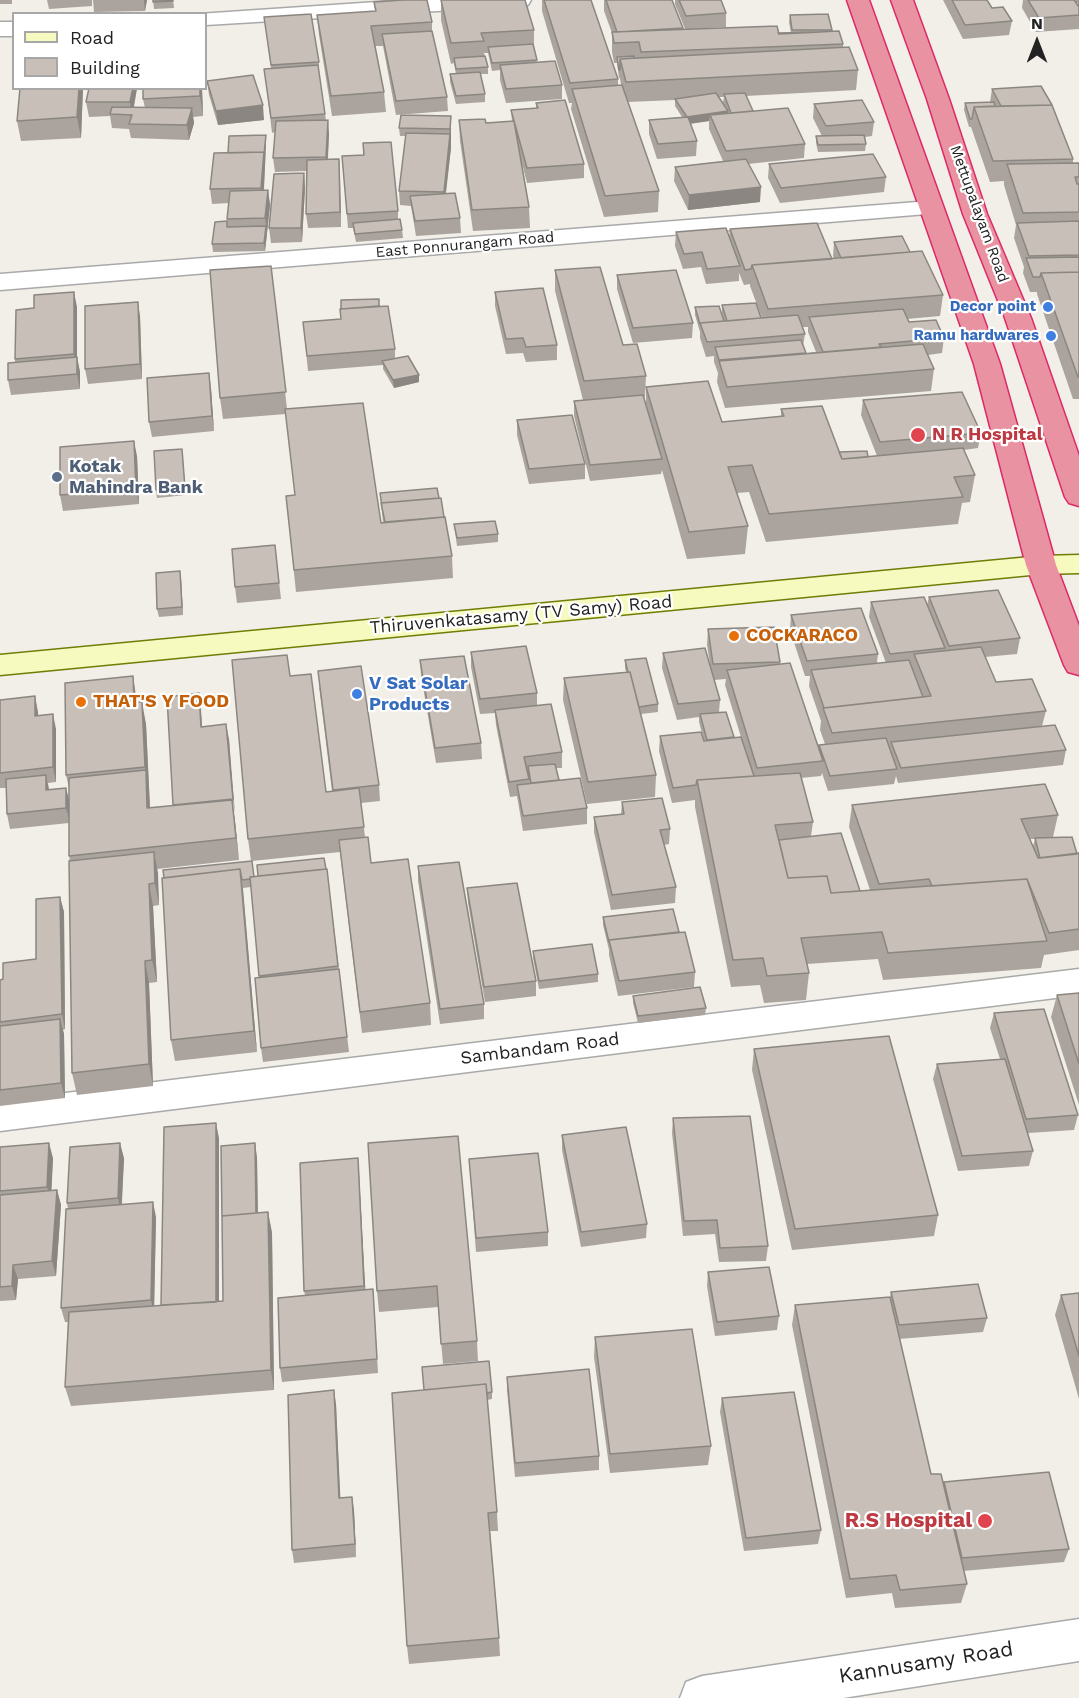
<!DOCTYPE html>
<style>
body{margin:0}
#map{position:relative;width:1079px;height:1698px;overflow:hidden;background:#f2efe9;font-family:"Work Sans",sans-serif}
canvas{display:block}
.legend{position:absolute;left:12px;top:12px;width:195px;height:78px;box-sizing:border-box;background:#fff;border:2px solid #a7a7a7;margin:0;padding:8px 10px;list-style:none;font-size:18px;color:#222}
.legend li{display:flex;align-items:center;gap:12px;height:30px}
.legend b{width:30px;border:2px solid #a7a7a7}
.north{position:absolute;left:1007px;top:12px;width:60px;height:60px;-webkit-text-stroke:4px #fff;paint-order:stroke;rotate:0deg;font-size:16px;font-weight:700;line-height:24px;text-align:center;color:#222}
.north::after{content:'';display:block;margin:auto;width:21px;height:27px;background:#222;clip-path:polygon(50% 0,100% 100%,50% 72%,0 100%)}
</style>
<div id="map">
<canvas width="1079" height="1698"></canvas>
<ul class="legend">
<li><b style="height:8px;background:#f7fabf"></b>Road</li>
<li><b style="height:16px;background:#c7bfb8"></b>Building</li>
</ul>
<div class="north">N</div>
</div>
<script>
const g = document.querySelector('canvas').getContext('2d');
g.lineJoin = 'round';
const shape = rows => new Path2D(rows.map(r => 'M' + r).join(''));
function strokePath(path, color, width, dash) { g.strokeStyle = color; g.lineWidth = width; g.lineCap = dash ? 'butt' : 'round'; g.setLineDash(dash || []); g.stroke(path); }
function fillPath(path, color) { g.fillStyle = color; g.fill(path, 'evenodd'); }
function write(font, color, halo, rows, align = 'center') {
  g.font = font + ' "Work Sans",sans-serif'; g.lineWidth = 4.5; g.setLineDash([]); g.textBaseline = 'middle'; g.strokeStyle = halo; g.fillStyle = color; for (const [text, x, y, turn = 0] of rows) {
    g.save(); g.translate(x, y); g.rotate((+turn || 0) * Math.PI / 180); g.textAlign = isNaN(turn) ? turn : align; if (halo) g.strokeText(text, 0, 0); g.fillText(text, 0, 0); g.restore();
  }
}
const street = shape([
 [407,0,531,0,528,5,520,6,206,25,206,14,198,14,407,0],
 [0,22,14,22,14,36,0,36,0,22],
 [930,201,939,203,942,208,939,213,0,290,0,274,930,201],
 [1079,969,1079,995,0,1131,0,1101,1079,969],
 [1079,1619,1079,1661,843,1698,680,1698,686,1682,702,1676,1079,1619]
]);
const secondary = shape([
 [1079,555,1079,573,1041,574,0,675,0,655,1041,556,1079,555]
]);
const highway = shape([
 [847,0,869,0,1000,364,1056,565,1079,626,1079,675,1068,672,1064,665,1026,565,974,364,847,0],
 [891,0,913,0,949,99,987,214,1031,318,1079,456,1079,506,1069,503,1065,497,1005,318,963,214,927,99,891,0]
]);
strokePath(street, '#a9a9a9', 3);
strokePath(secondary, '#707d05', 3);
strokePath(highway, '#dc2a67', 3);
fillPath(street, '#fff');
fillPath(secondary, '#f7fabf');
fillPath(highway, '#e892a2');
fillPath(shape([
 [0,0,12,0,12,4,0,4],
 [47,0,92,0,92,6,49,9],
 [93,0,147,0,145,11,94,12],
 [153,0,173,0,174,8,154,9],
 [441,0,534,30,534,49,537,63,562,85,562,99,506,103,500,80,500,70,492,71,488,53,484,53,488,67,488,74,480,74,485,94,485,102,456,104,450,82,450,74,456,74,454,63,451,64,441,20],
 [542,0,591,0,618,79,618,86,621,85,620,78,619,78,617,63,614,63,612,52,612,33,604,11,604,0,672,0,683,29,685,29,675,4,675,0,721,0,726,13,726,27,708,28,778,33,791,33,789,22,790,15,832,30,831,32,843,44,843,47,858,70,856,90,746,96,753,111,805,144,804,158,748,164,760,202,688,210,674,181,675,167,723,161,709,129,709,121,690,124,697,141,696,156,657,159,649,134,649,120,682,117,675,106,675,100,628,102,659,191,658,212,604,217,571,109,572,103,569,103,542,11],
 [719,97,724,97,723,102,725,105],
 [943,0,987,0,992,8,1012,21,1009,35,963,39],
 [1023,0,1079,1,1079,29,1036,32,1022,8],
 [374,2,432,22,432,32,447,97,448,111,396,115,383,46,375,46,384,92,386,112,332,116,319,35,317,15,375,11],
 [264,17,319,62,319,76,326,120,329,134,328,159,339,159,341,227,308,228,306,214,307,171,275,172,273,158,275,132,272,133,266,83,264,69,271,68],
 [207,81,264,120,218,125,209,95],
 [20,88,83,88,81,138,21,141,17,121],
 [137,88,134,107,145,108,143,99,202,88,203,116,193,117,194,123,189,140,131,138,129,129,112,128,110,116,89,117,86,102],
 [992,89,1073,159,1073,163,1079,163,1079,399,1073,399,1037,294,1037,292,1030,292,1023,273,1024,267,1014,238,1016,225,1004,185,1004,181,990,182,971,127,969,127,964,110,965,103,990,102],
 [536,103,584,164,584,178,527,183,522,163,529,207,530,228,473,231,460,141,459,120,486,123,512,121,511,110,536,108],
 [814,104,874,122,872,136,865,137,866,144,865,151,818,152,816,143,816,136,822,136,813,118],
 [451,116,451,148,446,194,460,218,461,233,416,236,411,206,400,205,399,191,406,136,400,136,399,128],
 [266,135,266,142,264,190,268,190,270,205,265,251,213,252,212,244,227,221,229,203,212,204,210,189,228,153],
 [363,143,398,211,398,219,402,230,403,238,356,242,353,228,348,228,342,156,363,155],
 [769,164,886,177,884,192,780,203,768,178],
 [304,173,305,188,302,242,271,243,269,228],
 [730,229,832,259,834,258,833,256,834,242,910,252,943,295,940,316,907,319,909,322,944,338,942,353,928,355,934,369,931,391,725,408,717,382,718,373,714,362,714,356,706,357,700,338,700,332,695,315,695,307,724,321,722,313,722,305,762,318,750,286,750,284,744,285,739,273,739,281,706,284,701,267,683,269,675,246,676,232,729,237],
 [802,327,808,327,808,332,816,352,806,353,803,346,805,334],
 [271,266,287,409,381,523,383,522,380,493,444,517,452,556,453,578,296,592,286,496,295,495,286,414,223,419,220,398],
 [555,270,623,345,646,376,645,397,644,397,646,404,646,387,722,422,781,417,781,409,839,452,868,457,877,456,861,415,863,400,981,433,978,448,964,450,975,475,970,502,962,503,958,524,766,542,749,492,737,493,748,526,745,554,687,559,662,470,661,474,590,481,574,416,574,401,583,400,555,291],
 [617,275,693,323,692,338,633,343,617,289],
 [495,292,557,345,557,360,526,362,523,353,506,354,495,306],
 [380,306,395,349,395,358,419,375,419,382,394,388,383,369,383,365,308,371,303,322,341,319],
 [77,307,77,357,80,372,80,389,11,395,8,380,15,362,15,359],
 [140,316,142,379,88,384,85,369],
 [211,388,214,431,152,437,149,422],
 [517,420,585,464,585,479,529,484,517,435],
 [182,449,186,495,157,498,156,490],
 [137,456,139,504,63,511,60,495],
 [454,524,498,534,498,542,457,546],
 [275,545,281,599,237,603,235,587],
 [181,578,183,615,159,617,157,609],
 [929,597,1020,638,1017,654,985,657,996,682,1046,711,1042,726,1066,750,1063,765,898,783,896,776,894,784,828,791,822,773,821,776,801,778,813,822,811,836,860,891,870,890,849,827,852,805,1058,815,1053,837,1041,838,1077,854,1079,853,1079,950,1044,955,1041,968,883,980,878,959,807,964,809,973,806,1000,764,1003,760,985,731,987,695,807,695,800,672,803,659,751,660,736,704,741,699,722,699,717,677,720,662,668,663,653,710,664,707,645,708,629,780,662,780,664,819,748,819,745,825,744,820,730,821,721,809,686,810,676,805,676,790,630,791,615,878,654,877,663,886,663,869,617,871,602,927,605],
 [726,679,725,685,741,737,734,737,719,712,720,700,714,680],
 [1030,839,1035,839,1033,846,1034,850],
 [471,652,537,693,537,705,562,752,562,768,556,768,559,780,587,808,587,824,523,831,517,796,510,797,496,725,495,713,480,714,471,667],
 [420,660,481,743,482,759,436,763,421,675],
 [625,660,658,704,658,712,641,714,656,775,655,797,587,804,563,700,564,678,626,672,625,668],
 [133,676,137,702,146,724,150,808,173,806,199,693,202,727,229,739,234,814,239,860,157,869,159,905,153,906,157,982,149,983,153,1086,77,1095,72,1073,69,823,10,829,7,814,6,788,0,788,0,700,35,696,38,715,56,729,56,782,48,783,49,790,69,801,69,788,66,775],
 [290,676,326,792,332,791,319,686,379,785,380,801,361,803,365,837,371,863,430,1003,431,1025,362,1033,340,852,252,861,254,877,327,869,349,1052,263,1062,261,1048,259,978,251,887,243,888,257,1052,175,1061,171,1040,251,861,248,839],
 [622,802,670,829,669,844,664,845,676,887,675,903,611,910,594,832,594,817,621,814],
 [418,866,484,1004,484,1019,440,1024,418,881],
 [467,888,536,981,536,996,485,1002,468,903],
 [60,897,64,912,65,1029,63,1030,64,1034,65,1098,0,1106,0,980,3,979,36,959],
 [603,917,679,932,695,972,694,987,618,996,609,955,609,950,603,925],
 [533,951,598,974,598,982,539,989,533,958],
 [1079,993,1079,1105,1051,1017,1057,995],
 [633,996,706,1008,705,1015,638,1023,633,1003],
 [994,1013,1078,1115,1074,1130,1028,1133,1033,1151,1029,1166,958,1171,933,1079,937,1064,1000,1059,990,1028],
 [754,1049,938,1215,934,1236,792,1250,752,1070],
 [673,1118,768,1246,766,1261,719,1262,715,1234,683,1236,672,1133],
 [562,1135,647,1224,646,1238,581,1247,562,1150],
 [219,1138,219,1301,223,1301,223,1224,222,1219,255,1143,257,1158,258,1213,268,1212,272,1233,274,1390,71,1406,65,1387,68,1322,65,1322,61,1308,68,1209,67,1203,124,1158,122,1205,156,1217,154,1306,161,1305],
 [368,1143,477,1341,478,1361,443,1364,438,1307,379,1312,377,1291],
 [0,1147,53,1158,51,1191,57,1190,61,1205,56,1276,18,1279,16,1300,0,1301],
 [358,1158,365,1290,374,1303,378,1373,282,1382,280,1368,305,1295,304,1291],
 [469,1159,548,1232,548,1246,476,1252],
 [708,1272,779,1316,777,1330,715,1336,707,1286],
 [891,1292,987,1318,983,1332,899,1339,931,1474,943,1484,944,1482,1069,1549,1064,1562,963,1571,967,1584,961,1603,895,1608,892,1593,846,1598,792,1325,795,1305,890,1298],
 [1079,1293,1079,1399,1055,1315,1061,1295],
 [595,1337,711,1446,708,1465,610,1473,594,1357],
 [507,1377,599,1456,599,1470,515,1477,507,1390],
 [424,1390,492,1392,492,1399,487,1400,497,1512,498,1531,490,1531,499,1638,500,1656,409,1664,407,1646],
 [722,1398,821,1530,818,1544,744,1551,720,1412],
 [336,1404,340,1497,354,1510,356,1557,294,1563,292,1550]
]), '#aba49e');
fillPath(shape([
 [144,0,147,0,145,11],
 [79,88,83,88,81,138,77,117],
 [133,88,137,88,132,116,130,102],
 [200,88,202,88,203,116,200,96],
 [263,105,264,120,218,125,216,111],
 [192,108,194,123,189,140,187,125],
 [728,111,728,118,710,115,709,121,687,124,687,117],
 [451,116,451,148,444,206,444,192],
 [328,120,329,134,327,171,326,157],
 [266,135,266,142,265,166,263,203,261,188],
 [339,159,340,174,341,227,340,212],
 [304,173,305,188,302,242,301,228],
 [761,187,760,202,688,210,689,195],
 [268,190,270,205,267,233,265,218],
 [266,226,267,234,265,251,264,243],
 [74,292,77,307,77,369,74,354],
 [138,302,140,316,142,379,140,364],
 [77,357,80,372,80,389,77,374],
 [209,373,211,388,214,431,212,416],
 [419,375,419,382,394,388,393,380],
 [134,441,137,456,139,504,136,489],
 [180,571,181,578,183,615,182,607],
 [133,676,136,698,138,724,134,702],
 [199,693,201,709,203,742,201,727],
 [35,696,38,712,39,731,35,716],
 [142,702,146,724,151,830,147,808],
 [53,714,56,729,56,782,53,767],
 [226,724,229,739,235,814,233,799],
 [46,775,49,790,46,790],
 [66,788,70,803,70,823,66,808],
 [232,800,235,821,239,860,236,838],
 [154,852,158,873,159,905,155,883],
 [240,869,243,891,257,1052,254,1031],
 [149,884,153,906,157,982,152,960],
 [60,897,64,912,65,1029,62,1014],
 [145,961,149,983,153,1086,149,1064],
 [60,1019,64,1034,65,1098,61,1083],
 [216,1123,219,1138,219,1317,216,1302],
 [49,1143,53,1158,51,1201,47,1187],
 [120,1143,124,1158,121,1213,118,1198],
 [255,1143,257,1158,258,1231,256,1217],
 [358,1158,359,1173,366,1301,364,1286],
 [57,1190,61,1205,56,1276,52,1261],
 [153,1202,156,1217,154,1314,151,1300],
 [268,1212,272,1233,274,1390,271,1370],
 [13,1265,18,1279,16,1300,12,1286],
 [334,1390,336,1404,341,1511,339,1498],
 [352,1497,354,1510,356,1557,355,1544]
]), '#8b8681');
const building = shape([
 [153,0,173,0,173,1,153,2,153,0],
 [403,0,427,0,432,22,371,26,384,92,331,96,317,15,376,11,374,2,403,0],
 [441,0,525,0,534,30,481,33,484,41,451,43,441,0],
 [544,0,591,0,618,79,570,83,544,0],
 [606,0,672,0,683,28,617,32,606,0],
 [679,0,721,0,726,13,686,16,679,0],
 [952,0,987,0,992,8,1003,7,1012,21,965,25,952,0],
 [1028,0,1074,0,1079,7,1079,15,1039,18,1028,0],
 [1075,1,1079,1,1079,7,1075,1],
 [311,14,319,62,271,65,264,17,311,14],
 [828,14,832,30,792,30,790,15,828,14],
 [777,26,779,34,839,31,843,44,641,52,639,42,614,43,612,32,777,26],
 [432,31,447,97,396,101,382,34,432,31],
 [821,32,779,34,778,33,821,32],
 [533,44,537,60,492,63,488,47,533,44],
 [849,47,858,70,626,82,620,59,849,47],
 [485,56,488,67,456,69,454,58,485,56],
 [634,56,634,58,620,59,620,70,619,70,617,57,634,56],
 [555,61,562,85,506,89,500,65,555,61],
 [318,65,325,114,271,118,264,69,318,65],
 [480,72,485,94,456,96,450,74,480,72],
 [253,75,263,105,216,111,207,81,253,75],
 [622,85,659,191,605,196,572,89,622,85],
 [1041,86,1052,105,1001,106,992,89,1041,86],
 [20,88,79,88,77,117,17,121,20,88],
 [89,88,133,88,130,102,86,102,89,88],
 [143,88,200,88,200,96,143,99,143,88],
 [716,93,728,111,687,117,675,99,716,93],
 [745,93,753,111,731,113,724,94,745,93],
 [565,100,584,164,527,168,511,110,538,108,536,103,565,100],
 [862,100,874,122,826,126,814,104,862,100],
 [994,102,995,106,974,107,972,119,970,119,965,103,994,102],
 [1052,105,1073,159,993,161,974,107,1052,105],
 [112,107,192,108,187,125,129,124,132,115,110,114,112,107],
 [788,108,805,144,726,151,710,115,788,108],
 [401,115,451,116,450,129,399,128,401,115],
 [688,117,697,141,658,144,649,120,688,117],
 [485,119,486,123,514,121,529,207,472,210,459,120,485,119],
 [328,120,326,157,273,158,276,121,328,120],
 [406,133,450,134,444,192,399,191,406,133],
 [266,135,264,154,264,152,228,153,229,136,266,135],
 [864,135,866,144,818,145,816,136,864,135],
 [391,142,398,211,347,214,342,156,364,155,363,143,391,142],
 [264,152,261,188,210,189,214,153,264,152],
 [873,154,886,177,781,188,769,164,873,154],
 [339,159,340,212,306,214,307,160,339,159],
 [746,159,761,187,689,195,675,167,746,159],
 [1079,163,1079,177,1075,177,1077,184,1079,184,1079,212,1023,213,1007,164,1079,163],
 [304,173,301,228,269,228,274,174,304,173],
 [268,190,265,218,227,219,230,191,268,190],
 [455,193,460,218,415,221,410,196,455,193],
 [400,219,402,230,355,234,353,223,400,219],
 [227,221,227,227,266,226,264,243,212,244,215,222,227,221],
 [1079,221,1079,255,1029,256,1017,223,1079,221],
 [817,223,832,259,752,265,751,269,745,270,730,229,817,223],
 [726,228,740,266,707,269,702,252,684,254,676,232,726,228],
 [902,236,910,252,841,258,834,242,902,236],
 [922,251,943,295,768,309,752,265,922,251],
 [1079,257,1079,272,1041,273,1040,277,1033,277,1026,258,1079,257],
 [271,266,286,392,220,398,210,270,271,266],
 [600,267,623,345,637,344,646,376,584,381,555,270,600,267],
 [676,270,693,323,633,328,617,275,676,270],
 [1079,272,1079,377,1078,377,1041,273,1079,272],
 [543,288,557,345,526,347,523,338,506,339,495,292,543,288],
 [74,292,74,354,15,359,16,310,34,308,34,295,74,292],
 [379,299,379,306,341,309,341,300,379,299],
 [138,302,140,364,85,369,85,306,138,302],
 [756,303,761,318,727,321,722,305,756,303],
 [388,306,395,349,307,356,303,322,341,319,340,309,388,306],
 [719,306,724,321,700,323,700,324,695,307,719,306],
 [903,309,909,322,936,320,944,338,879,344,881,347,823,352,809,317,903,309],
 [798,315,805,334,707,342,700,323,798,315],
 [801,340,806,353,719,360,715,347,801,340],
 [923,344,934,369,727,387,719,361,923,344],
 [408,356,419,375,393,380,382,361,408,356],
 [77,357,77,374,8,380,8,363,77,357],
 [209,373,212,416,149,422,147,378,209,373],
 [708,381,722,422,784,416,781,409,822,406,842,459,963,448,975,475,954,477,963,497,769,514,752,465,728,467,748,526,689,532,646,387,708,381],
 [962,392,981,433,880,442,863,400,962,392],
 [643,395,662,459,590,465,574,401,643,395],
 [363,403,381,523,445,517,452,556,294,570,286,496,295,495,285,409,363,403],
 [572,415,585,464,529,469,517,420,572,415],
 [134,441,136,489,60,495,60,447,134,441],
 [182,449,185,488,156,490,154,451,182,449],
 [867,451,868,457,842,459,839,452,867,451],
 [437,488,439,498,381,503,382,507,380,493,437,488],
 [441,498,444,517,385,522,381,503,441,498],
 [495,521,498,534,457,538,454,524,495,521],
 [275,545,279,583,235,587,232,549,275,545],
 [180,571,182,607,157,609,156,573,180,571],
 [998,590,1020,638,949,646,929,597,998,590],
 [924,597,945,648,890,654,871,602,924,597],
 [861,608,878,654,807,661,791,615,861,608],
 [774,627,780,662,713,664,708,629,774,627],
 [526,646,537,693,480,699,471,652,526,646],
 [981,647,996,682,1032,679,1046,711,832,733,823,708,931,696,914,654,981,647],
 [705,648,720,700,678,704,663,653,705,648],
 [287,655,290,676,311,674,326,792,359,788,364,827,248,839,232,660,287,655],
 [464,656,481,743,435,748,420,660,464,656],
 [646,658,658,704,639,707,630,672,628,672,625,660,646,658],
 [909,660,923,697,824,708,811,670,909,660],
 [790,663,823,761,757,768,727,670,790,663],
 [361,666,379,785,333,790,318,671,361,666],
 [630,672,656,775,588,782,564,678,630,672],
 [133,676,134,702,142,702,145,767,66,775,65,683,133,676],
 [199,693,201,727,226,724,233,799,173,805,167,697,199,693],
 [35,696,35,716,53,714,53,767,0,773,0,700,35,696],
 [551,704,562,752,524,757,529,779,509,782,495,710,551,704],
 [726,712,734,737,707,740,700,714,726,712],
 [1055,725,1066,750,901,768,891,742,1055,725],
 [701,732,704,741,741,737,754,776,697,780,696,785,673,788,660,736,701,732],
 [886,738,897,769,830,776,819,745,886,738],
 [555,764,559,780,531,783,528,766,555,764],
 [146,770,147,808,232,800,236,838,69,856,69,778,146,770],
 [800,773,813,822,775,825,788,878,827,876,831,893,1027,879,1047,941,888,953,882,932,801,938,809,973,767,976,763,958,733,960,697,780,800,773],
 [46,775,46,790,66,788,66,808,7,814,6,779,46,775],
 [580,778,587,808,523,816,517,785,580,778],
 [1045,784,1058,815,1021,819,1038,858,1079,853,1079,929,1049,933,1027,879,932,886,929,879,879,884,852,805,1045,784],
 [662,798,670,829,660,830,676,887,612,895,594,817,624,814,622,802,662,798],
 [841,833,860,891,831,893,827,876,788,878,779,840,841,833],
 [368,837,371,863,408,859,430,1003,360,1012,339,840,368,837],
 [1072,837,1077,854,1040,858,1035,838,1072,837],
 [154,852,155,883,149,884,152,960,145,961,149,1064,72,1073,69,861,154,852],
 [324,858,326,869,258,876,257,865,324,858],
 [252,861,254,877,250,877,250,879,242,880,240,869,164,878,163,870,252,861],
 [459,862,484,1004,440,1009,418,866,459,862],
 [240,869,254,1031,171,1040,162,878,240,869],
 [327,869,338,966,259,976,250,877,327,869],
 [517,883,536,981,484,987,467,888,517,883],
 [60,897,62,1014,0,1022,0,980,3,979,3,963,36,959,36,899,60,897],
 [673,909,679,932,609,940,609,942,603,917,673,909],
 [685,932,695,972,619,981,609,940,685,932],
 [592,944,598,974,539,981,533,951,592,944],
 [339,969,347,1037,261,1048,255,978,339,969],
 [700,987,706,1008,638,1016,633,996,700,987],
 [1079,993,1079,1064,1057,995,1079,993],
 [1044,1009,1078,1115,1026,1119,994,1013,1044,1009],
 [60,1019,61,1083,0,1090,0,1026,60,1019],
 [889,1036,938,1215,795,1229,754,1049,889,1036],
 [1005,1059,1033,1151,962,1156,937,1064,1005,1059],
 [750,1116,768,1246,720,1248,717,1220,684,1221,673,1118,750,1116],
 [216,1123,216,1302,161,1305,164,1127,216,1123],
 [626,1127,647,1224,581,1232,562,1135,626,1127],
 [458,1136,477,1341,441,1344,437,1286,377,1291,368,1143,458,1136],
 [49,1143,47,1187,0,1191,0,1147,49,1143],
 [120,1143,118,1198,67,1203,70,1147,120,1143],
 [255,1143,256,1213,222,1216,222,1219,221,1146,255,1143],
 [538,1153,548,1232,476,1238,469,1159,538,1153],
 [358,1158,364,1286,304,1291,300,1163,358,1158],
 [57,1190,52,1261,13,1265,12,1286,0,1287,0,1195,57,1190],
 [153,1202,151,1300,61,1308,66,1209,153,1202],
 [268,1212,271,1370,65,1387,69,1312,223,1301,222,1216,268,1212],
 [769,1267,779,1316,717,1322,708,1272,769,1267],
 [978,1284,987,1318,899,1325,891,1292,978,1284],
 [373,1289,377,1359,280,1368,278,1298,373,1289],
 [1079,1293,1079,1356,1061,1295,1079,1293],
 [890,1297,931,1474,941,1474,967,1584,900,1590,896,1575,850,1579,795,1305,890,1297],
 [692,1329,711,1446,610,1454,595,1337,692,1329],
 [489,1361,492,1392,487,1393,486,1384,424,1390,422,1367,489,1361],
 [589,1369,599,1456,515,1463,507,1377,589,1369],
 [486,1384,497,1512,488,1513,499,1638,407,1646,392,1393,486,1384],
 [334,1390,339,1498,352,1497,355,1544,292,1550,288,1395,334,1390],
 [794,1392,821,1530,746,1538,722,1398,794,1392],
 [1049,1472,1069,1549,962,1558,944,1482,1049,1472]
]);
fillPath(building, '#c7bfb8');
strokePath(building, '#8b8681', 1.5);
for (const [x, y, r, color] of [
 [1048,307,6,"#3f7fe0"],
 [1051,336,6,"#3f7fe0"],
 [918,435,8,"#e0444e"],
 [57,477,6,"#5c6f8a"],
 [734,636,6,"#e8710a"],
 [357,694,6,"#3f7fe0"],
 [81,702,6,"#e8710a"],
 [985,1521,8,"#e0444e"]
]) { const dot = new Path2D(); dot.arc(x, y, r, 0, 2 * Math.PI); g.fillStyle = color; g.fill(dot); strokePath(dot, '#fff', 2); }
write('15px', '#222', '#fff', [
 ["Mettupalayam Road",979,214,70],
 ["East Ponnurangam Road",465,245,-5]
]);
write('bold 15px', '#366cbe', '#fff', [
 ["Decor point",1036,307],
 ["Ramu hardwares",1039,336]
], 'right');
write('bold 18px', '#be3a42', '#fff', [
 ["N R Hospital",932,435]
], 'left');
write('bold 18px', '#4e5e75', '#fff', [
 ["Kotak",69,467],
 ["Mahindra Bank",69,488]
], 'left');
write('18px', '#222', '#fff', [
 ["Thiruvenkatasamy (TV Samy) Road",521,615,-5],
 ["Sambandam Road",540,1049,-7]
]);
write('bold 18px', '#c56008', '#fff', [
 ["COCKARACO",746,636],
 ["THAT'S Y FOOD",93,702]
], 'left');
write('bold 18px', '#366cbe', '#fff', [
 ["V Sat Solar",369,684],
 ["Products",369,705]
], 'left');
write('bold 21px', '#be3a42', '#fff', [
 ["R.S Hospital",972,1521]
], 'right');
write('21px', '#222', '#fff', [
 ["Kannusamy Road",926,1663,-9]
]);
</script>
